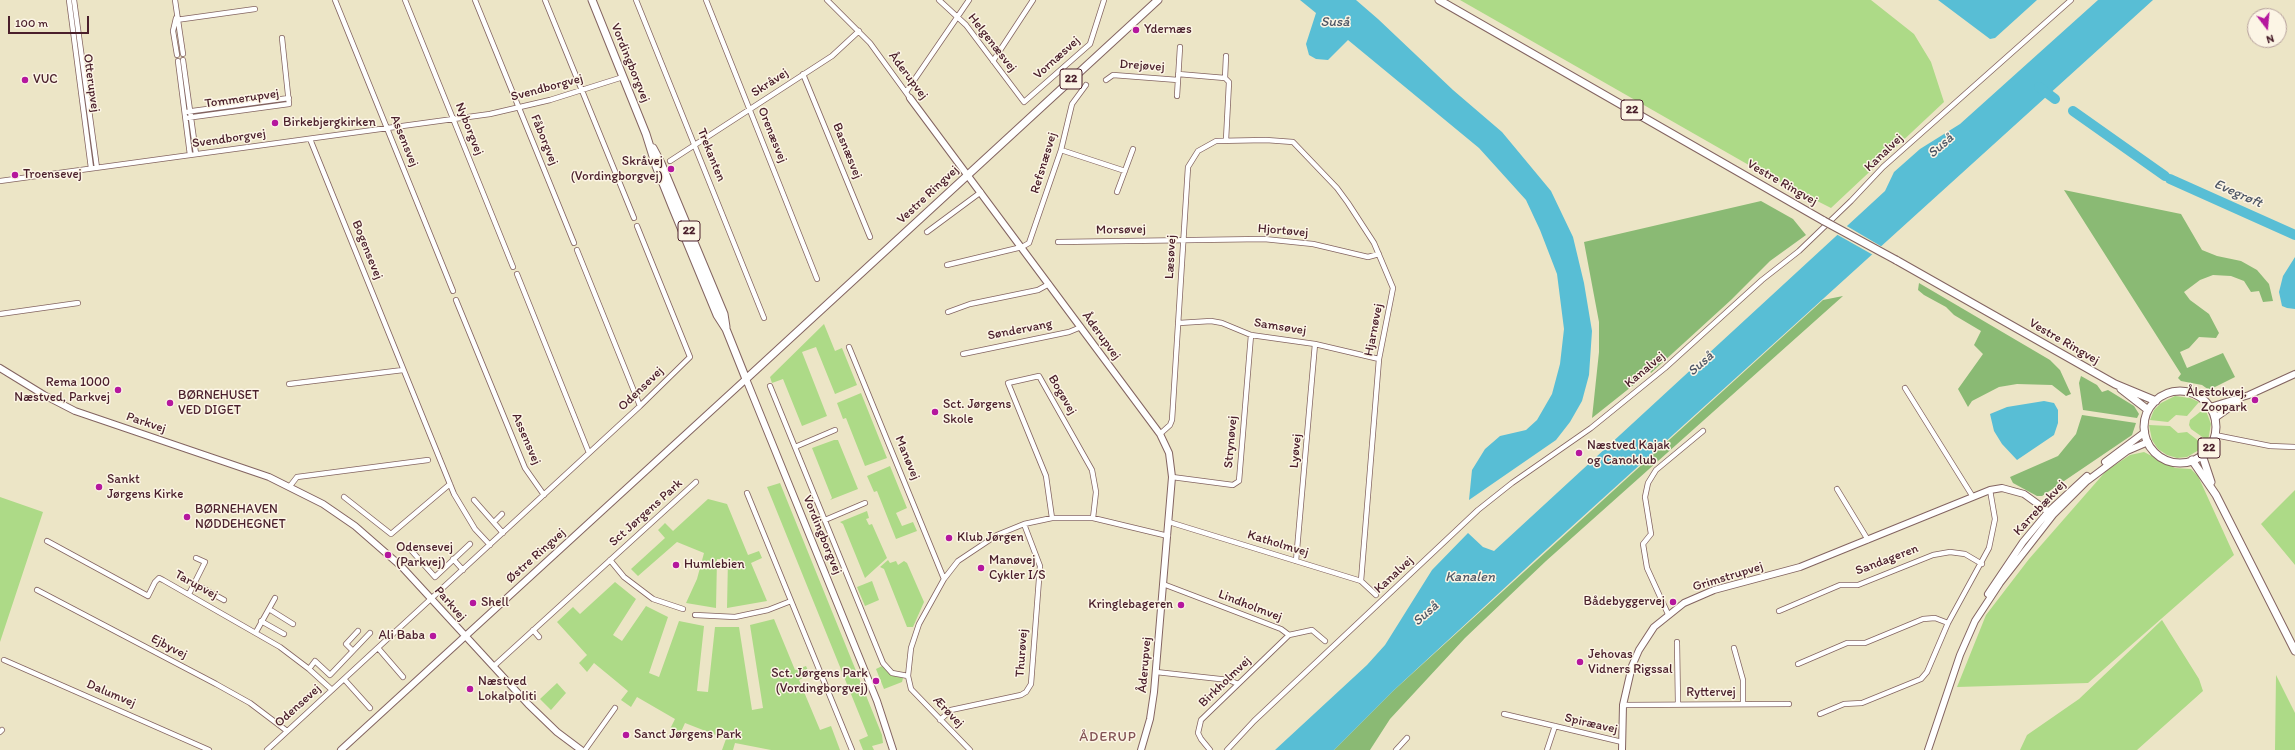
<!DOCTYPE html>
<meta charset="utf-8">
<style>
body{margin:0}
#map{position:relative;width:2295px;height:750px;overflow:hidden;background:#ece5c6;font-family:Itim,sans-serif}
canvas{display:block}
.north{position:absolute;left:2247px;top:8px;width:40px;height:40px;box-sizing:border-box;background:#fcf5e5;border:1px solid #b59f9b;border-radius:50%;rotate:164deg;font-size:11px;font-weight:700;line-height:16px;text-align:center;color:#4a1f2b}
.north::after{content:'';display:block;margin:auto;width:14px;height:18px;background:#b5179e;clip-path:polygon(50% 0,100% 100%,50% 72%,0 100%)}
.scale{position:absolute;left:8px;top:16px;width:81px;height:18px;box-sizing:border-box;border:2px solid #4a1f2b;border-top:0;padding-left:5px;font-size:12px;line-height:14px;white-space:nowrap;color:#4a1f2b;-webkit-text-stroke:3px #fcf5e5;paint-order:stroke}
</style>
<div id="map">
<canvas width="2295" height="750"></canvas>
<div class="north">N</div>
<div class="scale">100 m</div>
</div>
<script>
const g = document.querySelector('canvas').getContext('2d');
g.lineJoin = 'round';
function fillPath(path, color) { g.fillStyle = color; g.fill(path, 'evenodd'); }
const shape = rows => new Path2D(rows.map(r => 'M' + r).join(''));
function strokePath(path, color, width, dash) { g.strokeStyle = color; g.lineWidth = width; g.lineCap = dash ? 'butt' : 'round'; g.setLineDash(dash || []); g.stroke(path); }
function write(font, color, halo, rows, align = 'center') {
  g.font = font + ' Itim,sans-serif'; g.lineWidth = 3; g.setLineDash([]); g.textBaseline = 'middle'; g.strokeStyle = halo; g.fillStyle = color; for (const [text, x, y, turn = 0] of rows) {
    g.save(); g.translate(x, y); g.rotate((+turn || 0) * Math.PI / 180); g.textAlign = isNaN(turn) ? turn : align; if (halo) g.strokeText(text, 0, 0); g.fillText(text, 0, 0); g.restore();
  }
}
fillPath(shape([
 [1460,0,1871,0,1914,34,1931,62,1944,102,1831,208,1768,176],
 [824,324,835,351,842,348,857,385,835,394,816,347,802,352,827,416,802,426,783,379,772,383,770,377],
 [861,393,887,458,865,466,846,418,843,419,837,403],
 [2175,396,2190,398,2199,402,2187,416,2176,415,2168,422,2150,420,2154,410,2161,403],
 [2205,408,2211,424,2208,441,2191,429,2189,425,2190,420],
 [2149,425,2170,426,2178,433,2187,432,2204,445,2204,447,2187,457,2177,458,2167,455,2158,449,2152,440],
 [834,440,838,440,858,489,830,500,832,498,812,448],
 [2144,452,2175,468,2191,469,2198,476,2234,555,2088,683,1957,687,1986,615,2029,559,2106,471,2130,455],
 [890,466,907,508,896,513,902,526,913,522,917,531,896,539,877,491,874,492,867,476],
 [780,483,882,735,883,743,872,746,874,750,863,750,859,740,868,736,767,487],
 [2295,490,2295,565,2261,524],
 [0,497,43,512,0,642],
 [708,499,727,504,748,555,759,551,762,558,751,563,767,601,727,608,728,559,717,559,716,608,686,603,697,579,704,553,677,542,638,576,631,569,665,538,658,530,665,523,673,531],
 [867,511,869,518,866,519,869,525,872,524,887,558,865,578,843,524,840,522],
 [888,560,890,563,896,561,898,565,904,561,907,563,924,602,913,627,907,627,884,569,880,567],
 [872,581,879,600,865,606,857,587],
 [615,582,636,599,613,635,622,641,646,606,668,617,649,673,659,677,679,621,704,626,697,691,708,692,715,627,739,627,752,710,763,708,750,625,774,619,795,670,806,666,810,675,799,680,820,730,831,726,840,750,771,750,735,743,733,750,722,750,726,739,685,723,680,734,670,729,675,719,637,697,631,707,621,700,628,691,594,663,587,672,579,663,587,655,557,622,573,607,580,614],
 [2162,620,2199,679,2203,691,2137,750,2020,750,2027,735,2079,699],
 [882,666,891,675,903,678,902,682,884,689,876,669],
 [2276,675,2295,713,2295,750,2275,750],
 [557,683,566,693,551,710,540,699]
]), '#adda87');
fillPath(shape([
 [2064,190,2181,214,2202,250,2217,256,2241,261,2257,270,2269,284,2273,301,2263,302,2259,291,2251,292,2244,281,2231,276,2213,275,2200,280,2184,292,2190,300,2209,314,2219,333,2216,338,2199,337,2189,348,2180,352,2187,368,2223,353,2235,377,2209,390,2202,385,2181,381,2178,378,2181,374],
 [1761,201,1793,219,1806,235,1770,261,1731,300,1651,373,1648,369,1636,383,1592,418,1599,352,1599,322,1584,242],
 [1919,283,2050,360,2060,370,2071,394,2066,396,2052,385,2017,384,1999,387,1972,401,1968,407,1958,389,1983,354,1974,345,1981,331,1954,315,1946,307,1924,295,1918,290],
 [1843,296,1546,561,1465,638,1390,719,1370,750,1334,750,1393,691,1823,300],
 [2081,376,2097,385,2102,392,2108,390,2134,406,2139,414,2137,418,2083,410,2079,383],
 [2082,415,2136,423,2132,435,2042,496,2037,496,2013,483,2010,477,2058,456,2076,434]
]), '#8aba74');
fillPath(shape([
 [1300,0,1356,0,1378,19,1453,90,1502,132,1551,191,1573,237,1584,283,1592,331,1589,375,1582,401,1570,422,1556,440,1469,500,1472,470,1485,449,1500,436,1526,430,1537,420,1552,394,1560,364,1564,329,1557,274,1540,230,1526,200,1479,148,1348,40,1328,60,1316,59,1309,55,1306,44,1316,13],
 [1938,0,2037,0,1995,38,1990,39],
 [2098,0,2153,0,1537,558,1393,691,1334,750,1275,750,1367,665,1385,645,1432,570,1468,533,1483,547,1494,551,1885,191,1894,172,1920,149,1960,124],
 [2295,257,2295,309,2287,308,2282,306,2279,292,2283,276],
 [2044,401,2054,403,2058,410,2058,423,2054,435,2017,460,2002,444,1994,431,1990,414,2007,407]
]), '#58bed5');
fillPath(shape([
 [1845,225,1884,248,1875,256,1836,234]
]), '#ece5c6');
strokePath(shape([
 [2039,87,2055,99],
 [2073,111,2165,176],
 [2170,179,2295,235]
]), '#58bed5', 10);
const street = shape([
 [69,0,91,168],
 [74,0,97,168],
 [175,0,183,54],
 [335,0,453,291],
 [405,0,513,267],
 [475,0,574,243],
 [545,0,634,218],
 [636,0,764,318],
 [706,0,817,279],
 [827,0,870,43,910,98],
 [939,0,966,25,1024,102,1090,44,1104,0],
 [176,18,173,31,177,55],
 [176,20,255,9],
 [183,60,196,154],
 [178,61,190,155],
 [993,61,1033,0],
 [803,74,870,237],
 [1178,74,1225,78,1229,82,1226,140],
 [1225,78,1226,56],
 [1106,80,1113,75,1178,80],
 [906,92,969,0],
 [1177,96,1180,47],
 [185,112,289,98],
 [186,118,289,104,282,38],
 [310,139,454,494,475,529,490,545],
 [1061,150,1125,171],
 [670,161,832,56,859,31],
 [0,181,490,114,550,100,623,77],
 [1117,192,1133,149],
 [927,232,981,192],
 [1058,242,1264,239,1313,244,1368,257,1379,254],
 [577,250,640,406],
 [947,265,1022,247,1029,243,1061,150,1072,104,1086,85],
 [517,274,589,453],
 [456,300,525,468,544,495],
 [948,312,970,304,1038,290,1049,284],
 [0,314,78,303],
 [1179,323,1211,321,1222,323,1251,335,1315,344,1379,359],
 [849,347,944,579],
 [963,354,1069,332,1081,327],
 [289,384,403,370],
 [770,386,883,663,892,673,908,676],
 [1905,388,1973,497],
 [1160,434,1170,425,1172,420,1188,167,1198,151,1216,141,1266,140,1293,142,1337,188,1348,203,1374,243,1393,288,1379,359,1361,581],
 [2215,435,2270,446,2295,447],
 [795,447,835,430],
 [1172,477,1233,485,1239,481,1251,335],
 [290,486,297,477,428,460],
 [1837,489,1868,540],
 [747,493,852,750],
 [344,497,391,534,450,484],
 [474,500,503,533],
 [1052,518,1046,476,1008,383,1039,376,1092,470,1096,492,1093,518],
 [825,520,865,503],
 [494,522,502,514],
 [1169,522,1361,581,1376,595],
 [47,541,148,596,155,582,159,578,163,580,280,647,309,669,332,690],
 [410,549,435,577,470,544],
 [453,559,463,570],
 [610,560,624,577,653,599,683,609],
 [1296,561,1315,344],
 [195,584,224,600],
 [1163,584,1281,629,1289,635,1312,630,1325,641],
 [37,590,216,684,250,703,287,731],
 [189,594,205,562,196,558],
 [269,609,293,624],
 [1779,611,1840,585,1858,585,1933,555,1950,552,1965,554,1982,564],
 [1668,614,1647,568,1643,544,1651,534,1645,497,1648,483,1656,470,1703,431],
 [695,615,735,617,768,610,791,601],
 [261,621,284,634],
 [533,630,539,637],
 [256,632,275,598],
 [1677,642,1678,704],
 [378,648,403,677],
 [1734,648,1743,680,1743,704],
 [353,651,346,644,358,631],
 [4,660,209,750],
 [1798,664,1847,643,1865,643,1923,619,1935,618,1948,623],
 [494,666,696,482],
 [309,669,315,661,330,675,370,633],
 [1156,672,1229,680,1238,684],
 [344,679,370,708],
 [1623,705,1789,704],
 [1504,714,1622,742],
 [1820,714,1844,704,1862,703,1921,679,1927,672,1948,623,1989,548,1995,519,1990,490],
 [940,720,951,710,1021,695,1026,692,1031,684,1040,566,1024,524],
 [0,732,2,730],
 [267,750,640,406,690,357,637,226],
 [585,750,615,708],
 [970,750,911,689,908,676,911,648,919,624,944,579,958,561,997,535,1024,524,1052,518,1093,518,1168,536],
 [1210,750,1201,739,1198,733,1201,720,1289,635],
 [1227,750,1254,721,1478,510,1512,483,1591,428,1665,368,1762,280,1799,251,1851,201,1883,167,2071,0],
 [1396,750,1407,738],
 [1547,750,1555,726]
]);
const secondary = shape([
 [910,98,1160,434,1169,453,1172,477,1154,692,1150,719,1141,750],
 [0,368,44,395,75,411,269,477,323,504,355,526,402,567,528,704,557,732,581,750],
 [2210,407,2249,395,2295,374],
 [2215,418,2239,401],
 [2105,462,2145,432],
 [1988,594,2023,542,2048,512,2087,476],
 [341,750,746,379,877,701,893,750],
 [1622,750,1623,705,1632,666,1639,650,1654,627,1684,603,1714,590,1800,567,1990,490,2002,488,2024,494,2053,515],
 [1928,750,1960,655,1975,621,2000,583,2053,515,2087,481,2127,451,2148,442]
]);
const primary = shape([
 [592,0,646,134,656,166,672,206,717,315,726,329,746,379,1158,0],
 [1439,0,1824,221],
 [653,148,661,163,724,314,726,327],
 [1896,260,2115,384,2156,401],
 [2121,389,2148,410],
 '2144 427a36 36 0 1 1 72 0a36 36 0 1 1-72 0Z',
 [2202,455,2211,482],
 [2192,460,2216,495,2295,651]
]);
strokePath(street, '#836461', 6);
strokePath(secondary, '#836461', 8);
strokePath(primary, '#836461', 9);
strokePath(street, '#fff', 4.5);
strokePath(secondary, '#fff', 6);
strokePath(primary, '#fff', 7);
const primaryBridge = shape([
 [1824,221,1896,260]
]);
strokePath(primaryBridge, '#836461', 9, []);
strokePath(primaryBridge, '#fff', 7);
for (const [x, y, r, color] of [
 [1136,30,4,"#b5179e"],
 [25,80,4,"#b5179e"],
 [275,123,4,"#b5179e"],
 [671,169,4,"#b5179e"],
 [15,175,4,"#b5179e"],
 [118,390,4,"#b5179e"],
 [2255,400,4,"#b5179e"],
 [170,403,4,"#b5179e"],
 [935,412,4,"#b5179e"],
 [1579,453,4,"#b5179e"],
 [99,487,4,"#b5179e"],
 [187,517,4,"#b5179e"],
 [949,538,4,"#b5179e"],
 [388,555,4,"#b5179e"],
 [676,565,4,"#b5179e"],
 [981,568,4,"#b5179e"],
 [1673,602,4,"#b5179e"],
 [473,603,4,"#b5179e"],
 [1181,605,4,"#b5179e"],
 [433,636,4,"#b5179e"],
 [1580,662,4,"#b5179e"],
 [876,681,4,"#b5179e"],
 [470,689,4,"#b5179e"],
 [626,735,4,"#b5179e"]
]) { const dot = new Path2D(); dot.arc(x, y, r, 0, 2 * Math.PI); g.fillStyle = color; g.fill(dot); strokePath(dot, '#fcf5e5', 1.5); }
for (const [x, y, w] of [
 [1071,79,22],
 [1632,110,22],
 [689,231,22],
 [2209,448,22]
]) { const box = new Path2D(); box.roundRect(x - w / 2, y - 10, w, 20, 3); g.fillStyle = '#fcf5e5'; g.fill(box); strokePath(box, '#4a1f2b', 1); }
write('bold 12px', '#4a1f2b', null, [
 ["22",1071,79],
 ["22",1632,110],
 ["22",689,231],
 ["22",2209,448]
]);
write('13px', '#4a1f2b', '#fcf5e5', [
 ["Ydernæs",1144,30],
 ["VUC",33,80],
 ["Birkebjergkirken",283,123],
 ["Skråvej",663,162,"right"],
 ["(Vordingborgvej)",663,177,"right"],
 ["Troensevej",23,175],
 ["Rema 1000",110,383,"right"],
 ["Næstved, Parkvej",110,398,"right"],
 ["Ålestokvej,",2247,393,"right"],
 ["Zoopark",2247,408,"right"],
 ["BØRNEHUSET",178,396],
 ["VED DIGET",178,411],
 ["Sct. Jørgens",943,405],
 ["Skole",943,420],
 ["Næstved Kajak",1587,446],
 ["og Canoklub",1587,461],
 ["Sankt",107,480],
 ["Jørgens Kirke",107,495],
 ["BØRNEHAVEN",195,510],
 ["NØDDEHEGNET",195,525],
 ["Klub Jørgen",957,538],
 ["Odensevej",396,548],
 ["(Parkvej)",396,563],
 ["Manøvej",989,561],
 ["Cykler I/S",989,576],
 ["Humlebien",684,565],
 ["Bådebyggervej",1665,602,"right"],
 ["Shell",481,603],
 ["Kringlebageren",1173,605,"right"],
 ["Ali Baba",425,636,"right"],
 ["Jehovas",1588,655],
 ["Vidners Rigssal",1588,670],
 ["Sct. Jørgens Park",868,674,"right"],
 ["(Vordingborgvej)",868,689,"right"],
 ["Næstved",478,682],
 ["Lokalpoliti",478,697],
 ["Sanct Jørgens Park",634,735]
], 'left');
write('13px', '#4a1f2b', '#fcf5e5', [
 ["Helgenæsvej",992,43,52],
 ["Vornæsvej",1057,58,-42],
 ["Vordingborgvej",630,63,68],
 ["Drejøvej",1142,66,4],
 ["Åderupvej",908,76,53],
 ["Otterupvej",91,83,82],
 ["Skråvej",770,83,-33],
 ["Svendborgvej",547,88,-15],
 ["Tommerupvej",242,99,-8],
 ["Nyborgvej",469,129,68],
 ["Orenæsvej",772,135,68],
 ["Svendborgvej",229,139,-8],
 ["Fåborgvej",544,140,68],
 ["Assensvej",404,141,68],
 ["Basnæsvej",847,151,68],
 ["Kanalvej",1884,153,-44],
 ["Trekanten",711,155,68],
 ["Refsnæsvej",1044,163,-73],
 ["Vestre Ringvej",1782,183,30],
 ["Vestre Ringvej",928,195,-43],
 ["Morsøvej",1121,230,-1],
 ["Hjortøvej",1283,231,5],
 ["Bogensevej",367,250,68],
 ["Læsøvej",1171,257,-87],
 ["Samsøvej",1280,327,9],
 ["Søndervang",1020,330,-11],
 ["Hjarnøvej",1374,330,-79],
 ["Åderupvej",1101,336,54],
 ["Vestre Ringvej",2064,342,30],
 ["Kanalvej",1645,370,-40],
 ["Odensevej",641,389,-44],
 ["Bogøvej",1062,395,60],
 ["Parkvej",146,423,19],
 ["Assensvej",526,439,67],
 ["Strynøvej",1231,442,-85],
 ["Lyøvej",1296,451,-85],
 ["Manøvej",907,458,68],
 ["Karrebækvej",2040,508,-47],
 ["Sct Jørgens Park",646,513,-42],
 ["Vordingborgvej",822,535,68],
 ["Katholmvej",1278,544,17],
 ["Østre Ringvej",536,556,-42],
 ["Sandageren",1887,560,-21],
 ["Kanalvej",1394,575,-43],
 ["Grimstrupvej",1728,577,-17],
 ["Tarupvej",196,585,29],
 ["Parkvej",450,604,49],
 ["Lindholmvej",1250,606,21],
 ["Ejbyvej",169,647,27],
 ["Thurøvej",1022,653,-86],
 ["Åderupvej",1145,665,-85],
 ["Birkholmvej",1225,682,-44],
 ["Ryttervej",1711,693],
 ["Dalumvej",111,694,23],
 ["Odensevej",298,706,-42],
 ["Ærøvej",948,712,46],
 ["Spiræavej",1591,724,13]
]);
write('italic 14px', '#4f5766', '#fcf5e5', [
 ["Suså",1335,22],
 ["Suså",1941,146,-42],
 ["Evegrøft",2238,194,24],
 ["Suså",1701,364,-42],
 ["Kanalen",1470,577],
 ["Suså",1426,614,-42]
]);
g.letterSpacing = '1px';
write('14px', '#825254', '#fcf5e5', [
 ["ÅDERUP",1108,737]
]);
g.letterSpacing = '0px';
</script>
